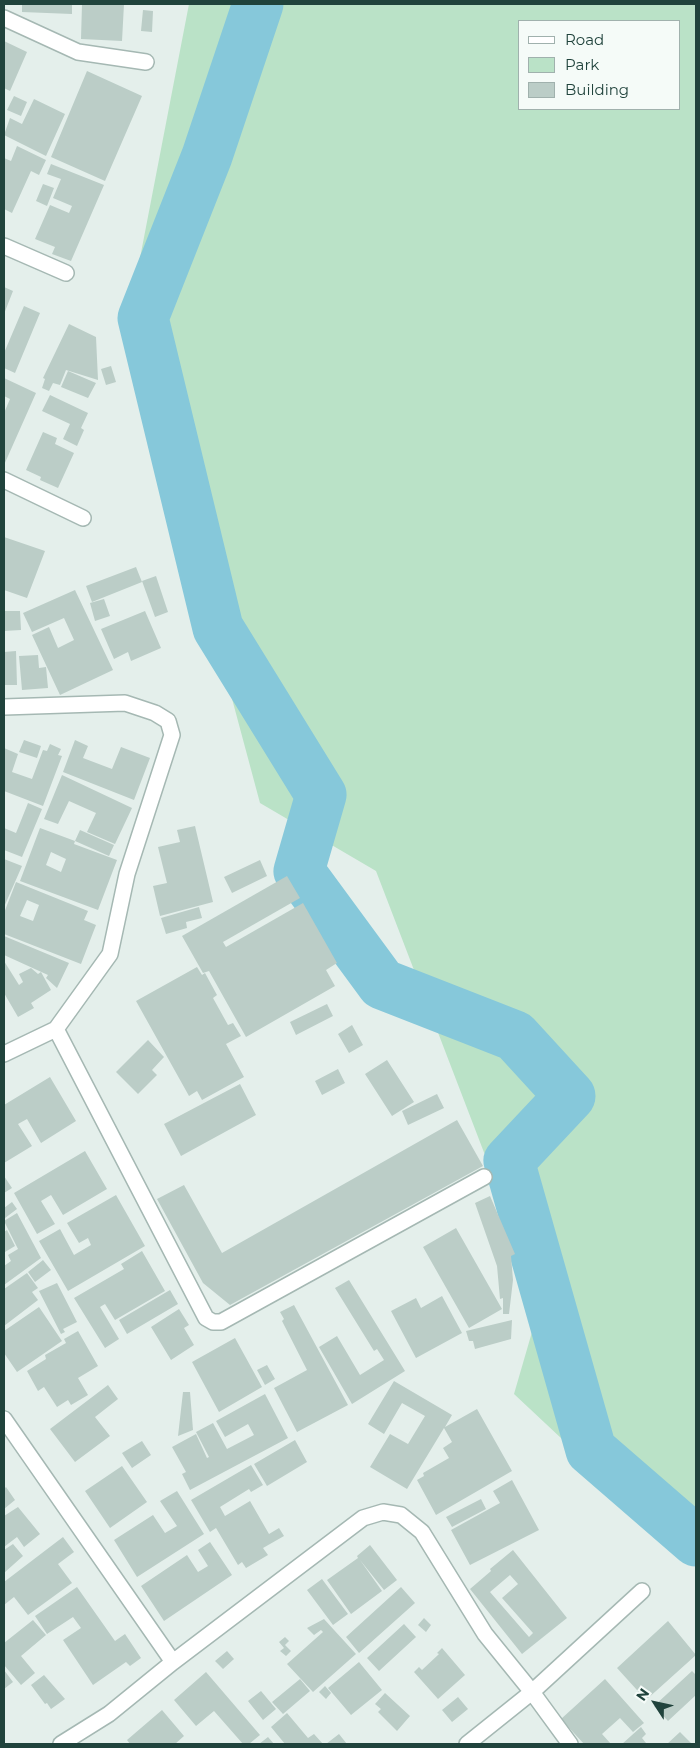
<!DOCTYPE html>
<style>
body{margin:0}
#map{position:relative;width:700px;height:1748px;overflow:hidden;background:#e4efeb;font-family:Montserrat,sans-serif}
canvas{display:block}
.frame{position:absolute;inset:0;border:5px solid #20433c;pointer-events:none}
.legend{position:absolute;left:518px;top:20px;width:162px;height:90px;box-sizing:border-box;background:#f5fbf8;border:1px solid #a0b1ad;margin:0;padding:6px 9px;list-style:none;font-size:15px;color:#20433c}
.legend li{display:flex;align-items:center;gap:10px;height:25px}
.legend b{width:25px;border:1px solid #a0b1ad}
.north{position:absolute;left:630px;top:1678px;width:50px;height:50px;-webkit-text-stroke:4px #f5fbf8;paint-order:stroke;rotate:305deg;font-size:14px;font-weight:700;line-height:20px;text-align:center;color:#20433c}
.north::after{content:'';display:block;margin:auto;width:18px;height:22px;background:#20433c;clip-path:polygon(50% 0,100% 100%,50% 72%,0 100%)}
</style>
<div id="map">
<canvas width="700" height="1748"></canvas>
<div class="frame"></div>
<ul class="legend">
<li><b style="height:6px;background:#fff"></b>Road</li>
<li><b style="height:14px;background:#bae2c7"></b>Park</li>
<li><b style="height:14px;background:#bbcdc7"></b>Building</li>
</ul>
<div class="north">N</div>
</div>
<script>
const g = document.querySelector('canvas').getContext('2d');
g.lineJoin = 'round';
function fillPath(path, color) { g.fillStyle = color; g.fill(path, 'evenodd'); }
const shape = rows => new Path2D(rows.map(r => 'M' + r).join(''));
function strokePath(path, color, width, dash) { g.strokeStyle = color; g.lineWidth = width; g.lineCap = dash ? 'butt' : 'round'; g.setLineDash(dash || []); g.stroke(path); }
fillPath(shape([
 [189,4,696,4,696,1560,657,1528,514,1394,541,1301,376,871,260,803,129,315],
 [519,21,679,21,679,109,519,109]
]), '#bae2c7');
strokePath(shape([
 [258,4,207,156,143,318,218,628,321,795,299,871,382,984,515,1036,570,1096,509,1161,591,1450,696,1541]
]), '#86c8da', 51);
fillPath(shape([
 [22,4,72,4,72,14,22,12],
 [82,4,124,4,122,41,81,39],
 [143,10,153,11,152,32,141,31],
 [4,41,27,52,10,91,4,88],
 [87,71,142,96,105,181,51,157],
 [14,96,27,102,21,116,7,110],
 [34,99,65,114,46,156,4,135,10,118,22,124],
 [17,146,46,160,39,175,31,171,12,213,4,209,4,158,11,161],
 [51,164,104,185,71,261,52,254,55,247,35,239,50,205,69,213,72,206,53,198,61,179,47,174],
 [43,184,54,188,47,206,36,201],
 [4,287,13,291,4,314],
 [24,306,40,313,15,373,4,368,4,353],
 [69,324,96,337,98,380,66,370,60,385,53,383,49,391,42,388,45,379,43,378],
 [111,366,116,382,106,385,101,369],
 [68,371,96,383,88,398,61,387],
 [4,378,36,393,4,465,4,413,10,399,4,396],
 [50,395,88,413,81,428,84,430,77,446,63,439,70,424,42,411],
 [43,432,57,438,55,444,74,453,58,488,40,480,41,477,26,470],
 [4,537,45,551,27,598,4,590],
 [136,567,142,582,92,602,86,586],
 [156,576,168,612,155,617,142,581],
 [75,590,113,670,60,695,32,635,49,627,58,648,74,640,64,618,32,632,23,613],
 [104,599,110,616,95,621,90,603],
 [4,611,20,611,21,630,4,631],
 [145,611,161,648,131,661,128,652,114,659,101,629],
 [16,651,17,685,4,685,4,652],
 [38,655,39,668,46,667,48,688,22,690,19,656],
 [24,740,41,746,37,758,19,752],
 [75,740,88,746,83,758,112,769,121,747,150,758,134,800,63,772],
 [50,744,61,749,58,755,62,756,43,806,4,791,4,748,18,754,12,772,32,779,43,750,47,751],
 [62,775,132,808,115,844,87,832,96,813,69,801,58,824,44,819],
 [28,803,42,809,22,857,4,850,4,828,16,833],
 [195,826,213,902,160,916,153,886,167,883,158,847,180,842,177,830],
 [40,828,75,841,74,844,117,860,98,910,20,881],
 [51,852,66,859,61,872,46,865],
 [80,830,114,845,109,856,75,841],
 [4,859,22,866,4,907],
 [260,860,267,876,232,893,224,877],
 [287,876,300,898,223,942,226,947,303,903,337,963,326,970,335,986,246,1037,209,971,203,973,182,936],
 [16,882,88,911,84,920,96,925,81,964,4,934,4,913],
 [27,900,39,905,33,921,20,916],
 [199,907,202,918,186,922,187,928,166,934,161,918],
 [4,936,69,963,57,988,46,978,48,975,4,955],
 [4,961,19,985,23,982,19,974,31,968,38,974,41,972,51,990,31,1003,34,1008,18,1017,4,993],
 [197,967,202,975,205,973,217,995,213,998,228,1025,233,1023,241,1036,226,1044,244,1077,202,1100,197,1091,189,1096,136,1001],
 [327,1004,333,1016,296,1035,290,1022],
 [352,1025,363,1045,349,1053,338,1034],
 [148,1040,164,1057,152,1070,157,1075,138,1094,116,1072],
 [387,1060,414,1102,392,1116,365,1074],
 [338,1069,345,1083,322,1095,315,1081],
 [50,1077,76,1121,41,1143,27,1119,18,1124,32,1146,4,1163,4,1105],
 [240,1084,256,1115,181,1156,164,1124],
 [437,1094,444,1108,408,1125,402,1111],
 [457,1120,483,1166,230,1305,203,1283,157,1199,184,1185,222,1253],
 [85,1151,107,1189,63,1215,51,1195,41,1201,55,1224,37,1234,14,1193],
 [4,1176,12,1188,4,1193],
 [116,1195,145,1246,68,1291,39,1241,60,1229,74,1255,91,1245,88,1238,79,1243,67,1223],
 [490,1196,515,1254,511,1256,513,1280,509,1314,503,1314,503,1298,500,1299,497,1266,475,1203],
 [12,1202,17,1209,5,1218,4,1208],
 [17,1213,41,1258,4,1285,4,1266,11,1261,8,1255,18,1249,4,1221],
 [456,1228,502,1309,469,1328,423,1247],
 [7,1230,15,1246,5,1252,4,1232],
 [142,1251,165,1291,115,1320,105,1304,100,1307,119,1339,105,1348,74,1298,124,1269,121,1264],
 [43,1260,51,1270,35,1282,28,1272],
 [27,1273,38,1288,32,1292,38,1300,4,1326,4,1289],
 [349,1280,405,1371,352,1404,319,1347,337,1336,360,1375,384,1360,377,1349,374,1351,335,1288],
 [57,1283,77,1322,63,1329,65,1332,61,1334,39,1291],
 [170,1290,178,1304,127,1334,119,1320],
 [442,1296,462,1333,416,1358,391,1311,416,1298,421,1308],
 [294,1305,348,1405,297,1432,274,1388,307,1370,282,1321,284,1319,280,1312],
 [39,1307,62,1341,17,1372,4,1353,4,1331],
 [179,1309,189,1325,184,1328,194,1345,171,1360,151,1327],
 [512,1320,511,1339,475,1349,473,1341,469,1341,466,1331],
 [78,1331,98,1366,78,1378,88,1395,71,1405,68,1400,57,1407,44,1387,38,1391,27,1371,46,1359,45,1355,66,1343,64,1339],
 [235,1338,262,1387,219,1412,192,1362],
 [267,1365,275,1379,265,1385,257,1370],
 [394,1381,452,1415,445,1427,477,1409,512,1471,436,1515,417,1480,424,1476,423,1473,449,1458,443,1448,452,1442,444,1428,407,1489,370,1467,390,1434,408,1444,425,1416,402,1403,384,1434,368,1424],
 [108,1385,118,1399,95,1417,110,1436,75,1462,50,1429],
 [183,1392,190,1392,193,1430,178,1436],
 [265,1394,288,1438,190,1490,182,1474,186,1472,172,1447,196,1434,207,1458,209,1457,196,1432,213,1423,227,1449,254,1435,248,1424,225,1437,216,1421],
 [295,1440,307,1462,267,1486,254,1464],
 [142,1441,151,1455,132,1468,122,1453],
 [251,1465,263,1485,251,1492,249,1489,220,1507,225,1516,250,1501,269,1534,279,1528,284,1536,263,1548,268,1555,246,1568,242,1562,238,1565,216,1528,210,1532,191,1500],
 [122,1466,147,1502,110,1528,85,1491],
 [512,1480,539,1530,470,1565,451,1530,500,1503,493,1491],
 [6,1487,15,1500,4,1509,4,1489],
 [177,1491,204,1534,137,1577,114,1540,153,1515,165,1533,177,1526,160,1501],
 [481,1499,486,1509,452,1527,446,1517],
 [18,1507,40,1534,24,1547,17,1537,4,1547,4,1516],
 [63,1537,74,1552,58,1564,72,1583,28,1615,14,1597,4,1605,4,1582],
 [210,1542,232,1575,164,1621,141,1586,187,1555,198,1572,208,1566,198,1550],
 [13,1544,23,1556,4,1573,4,1550],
 [370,1545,397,1580,384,1590,360,1560,382,1591,351,1614,327,1580,358,1558,357,1556],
 [513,1550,567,1618,522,1654,470,1589,491,1571,490,1569],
 [510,1575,518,1584,502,1598,533,1633,529,1637,490,1592],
 [322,1579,348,1614,333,1625,307,1590],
 [77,1587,115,1641,125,1634,141,1658,130,1666,126,1662,93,1685,63,1640,81,1628,73,1617,47,1634,35,1616],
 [401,1587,415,1603,359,1653,346,1637],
 [424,1618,431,1625,426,1632,418,1625],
 [324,1619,356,1654,313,1692,287,1664,323,1632,321,1630,314,1635,307,1628],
 [33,1620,46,1635,21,1656,35,1673,21,1685,4,1665,4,1643],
 [668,1621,696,1655,646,1700,617,1668],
 [404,1624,416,1637,379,1671,367,1658],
 [285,1637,289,1641,285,1645,291,1651,286,1656,280,1651,284,1648,279,1642],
 [442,1648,465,1675,438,1699,414,1672,419,1667,422,1670,439,1654,437,1653],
 [227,1651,234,1659,223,1669,215,1661],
 [359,1662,382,1690,351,1715,328,1688],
 [4,1670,13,1682,4,1689],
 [692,1671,696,1675,696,1695,668,1721,654,1706],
 [206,1672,260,1735,249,1744,243,1744,214,1711,196,1726,174,1700],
 [44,1675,65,1699,51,1709,47,1703,45,1704,31,1685],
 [300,1679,310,1691,283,1714,272,1702],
 [605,1679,644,1723,633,1732,620,1718,602,1734,611,1744,584,1744,561,1719],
 [325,1686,331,1693,326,1699,319,1692],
 [261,1691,276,1709,263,1720,248,1701],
 [385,1693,410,1716,397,1731,378,1712,381,1709,375,1704],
 [458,1697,468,1709,452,1722,442,1710],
 [162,1710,184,1736,175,1744,130,1744,127,1740],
 [287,1713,308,1738,314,1734,323,1744,285,1744,271,1727],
 [641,1727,646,1734,642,1738,646,1743,645,1744,622,1744],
 [680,1732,692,1744,667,1744],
 [339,1734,347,1744,326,1744],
 [268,1737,274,1744,259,1744]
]), '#bbcdc7');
const minor = shape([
 [4,18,78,52,146,62],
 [4,246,66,273],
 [4,480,83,518],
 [4,707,125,703,155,713,168,721,172,735,127,874,110,954,56,1029,4,1054],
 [56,1029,206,1318,213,1322,221,1322,484,1177],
 [4,1419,173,1662],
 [61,1744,109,1714,173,1662,363,1518,383,1512,401,1515,422,1532,485,1634,532,1692,570,1744],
 [467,1744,532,1692,642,1591]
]);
strokePath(minor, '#a5b8b3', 18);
strokePath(minor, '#fff', 15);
</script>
